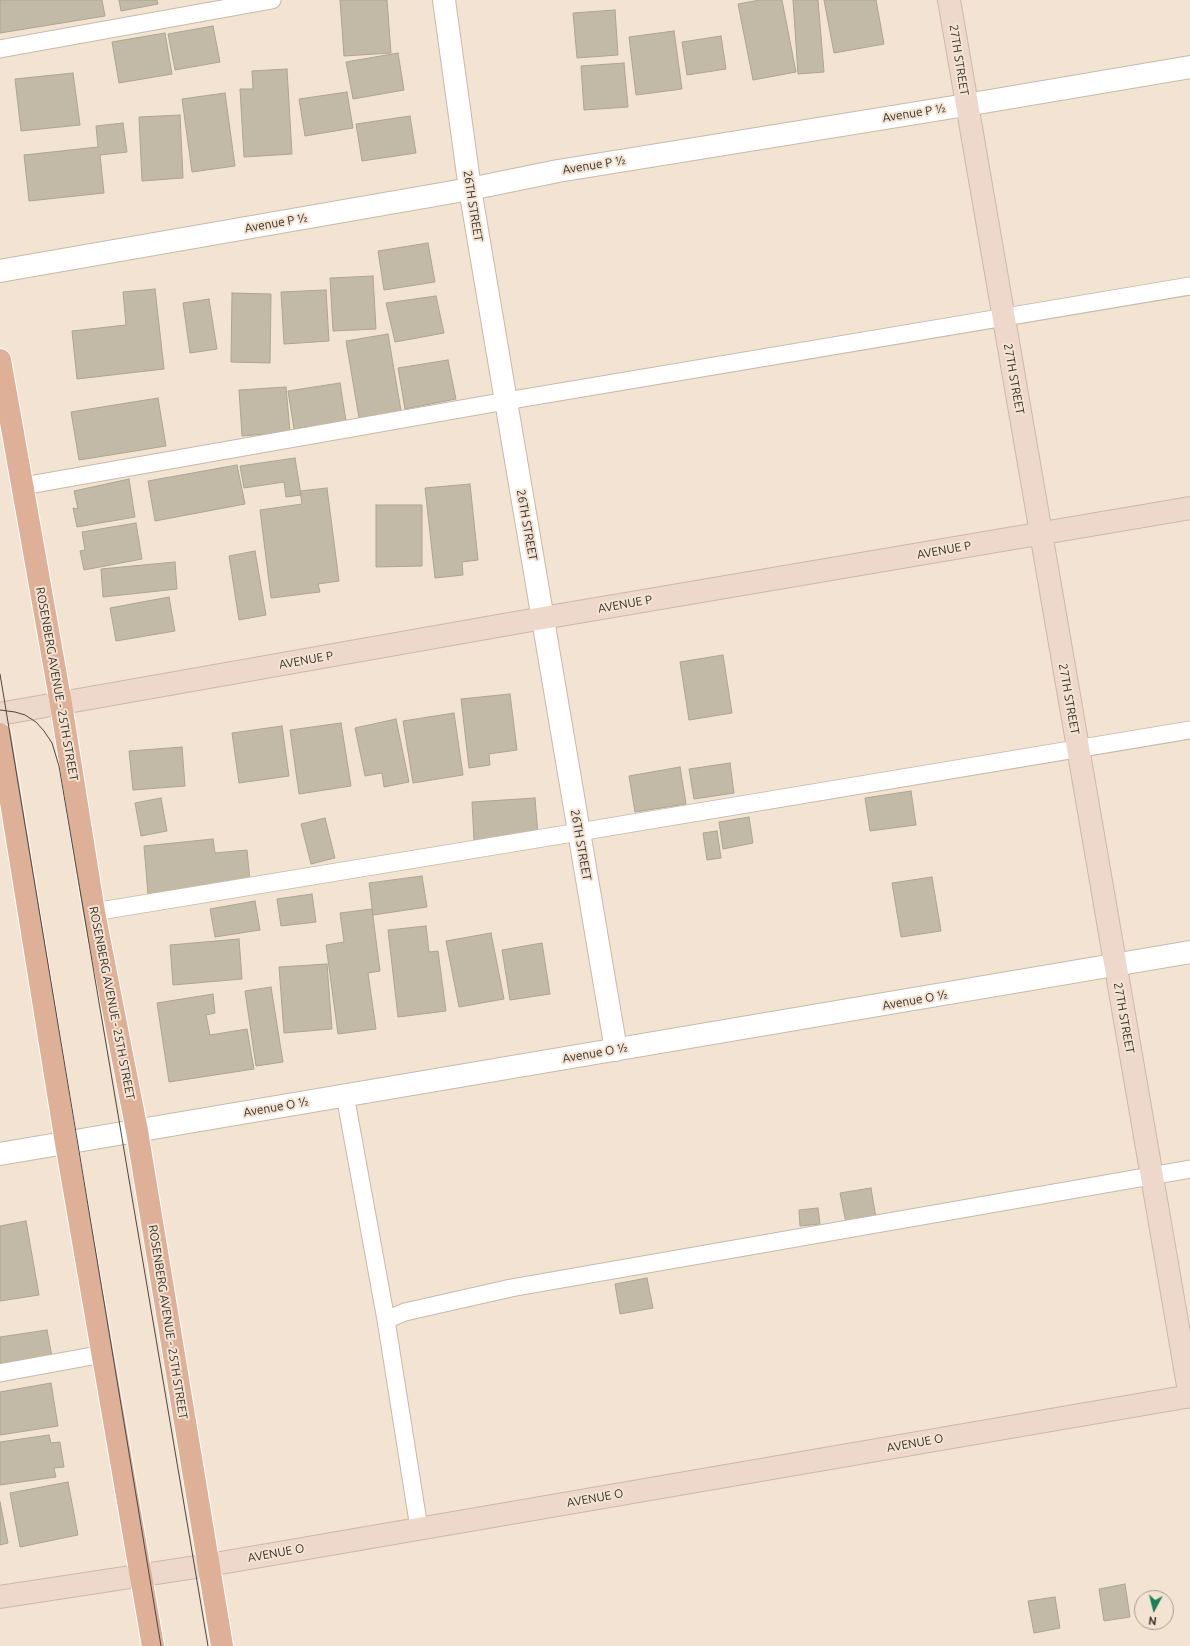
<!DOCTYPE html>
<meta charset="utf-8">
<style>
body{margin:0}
#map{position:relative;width:1190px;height:1646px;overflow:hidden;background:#f3e3d2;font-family:Ubuntu,sans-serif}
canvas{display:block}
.north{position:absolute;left:1134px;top:1590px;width:40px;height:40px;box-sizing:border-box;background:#f3e3d2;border:1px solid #a79b8f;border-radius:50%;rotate:187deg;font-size:11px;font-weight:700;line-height:16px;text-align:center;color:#36302a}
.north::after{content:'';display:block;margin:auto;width:14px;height:18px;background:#187f59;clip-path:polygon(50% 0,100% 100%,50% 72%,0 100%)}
</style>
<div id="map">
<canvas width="1190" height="1646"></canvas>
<div class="north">N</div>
</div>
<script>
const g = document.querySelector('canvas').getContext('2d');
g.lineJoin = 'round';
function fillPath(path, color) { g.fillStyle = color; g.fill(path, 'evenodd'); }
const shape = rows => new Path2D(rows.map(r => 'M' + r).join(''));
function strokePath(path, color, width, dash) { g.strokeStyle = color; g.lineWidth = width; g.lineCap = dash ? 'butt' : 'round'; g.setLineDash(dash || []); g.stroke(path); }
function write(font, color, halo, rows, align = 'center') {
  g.font = font + ' Ubuntu,sans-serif'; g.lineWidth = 4; g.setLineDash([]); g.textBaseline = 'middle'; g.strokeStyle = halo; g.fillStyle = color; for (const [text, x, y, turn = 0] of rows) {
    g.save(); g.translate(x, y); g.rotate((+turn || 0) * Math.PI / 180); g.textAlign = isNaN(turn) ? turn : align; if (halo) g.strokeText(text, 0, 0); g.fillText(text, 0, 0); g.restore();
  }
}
const building = shape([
 [0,0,102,0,105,16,0,33,0,0],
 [119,0,157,0,158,4,121,11,119,0],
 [340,0,387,0,391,53,344,56,340,0],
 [760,0,782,0,796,72,753,80,738,4,760,0],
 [793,0,818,0,824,72,798,74,793,0],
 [824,0,876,0,884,44,834,53,824,0],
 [615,10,618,55,577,58,573,13,615,10],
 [213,26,220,62,175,70,168,34,213,26],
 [674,31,682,89,636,95,629,37,674,31],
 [165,33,172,74,119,83,112,42,165,33],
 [721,36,726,69,687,75,682,42,721,36],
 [398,53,404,90,353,99,346,62,398,53],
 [624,63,628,107,584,110,581,66,624,63],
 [287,69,292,154,244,157,240,89,253,89,252,71,287,69],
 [73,73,80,125,21,131,15,79,73,73],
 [347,92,353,128,305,136,299,99,347,92],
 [225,93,235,166,192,172,182,99,225,93],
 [180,115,183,178,142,181,139,117,180,115],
 [410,116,416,153,362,161,356,124,410,116],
 [123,123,127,152,100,155,104,193,29,201,24,155,98,147,96,126,123,123],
 [428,243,435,282,384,290,378,251,428,243],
 [373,276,376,329,333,331,330,278,373,276],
 [155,289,164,369,77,379,72,331,126,325,123,292,155,289],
 [326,290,329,341,284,344,281,292,326,290],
 [232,293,271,294,270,363,231,362,232,293],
 [436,296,444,333,395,342,386,303,436,296],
 [209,299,217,349,190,353,183,303,209,299],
 [388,334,401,411,359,418,346,341,388,334],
 [448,360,456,399,405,409,398,368,448,360],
 [340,383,346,421,294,429,288,391,340,383],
 [286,387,290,432,242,436,239,390,286,387],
 [158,398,166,446,79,460,71,412,158,398],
 [295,458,301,495,286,497,284,482,244,488,240,466,295,458],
 [237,465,245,504,155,521,148,481,237,465],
 [129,479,135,517,77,527,73,508,78,509,74,491,129,479],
 [470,484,478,560,462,562,463,575,435,578,425,488,470,484],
 [327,488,339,581,318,584,320,592,271,598,260,510,302,504,300,491,327,488],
 [376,505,422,505,422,566,376,567,376,505],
 [136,523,142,559,84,570,80,551,85,550,82,532,136,523],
 [255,551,266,615,239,620,229,556,255,551],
 [175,562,177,589,103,597,101,569,175,562],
 [169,597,175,631,116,641,110,608,169,597],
 [723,655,732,713,689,720,680,662,723,655],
 [510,694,517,750,489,754,490,765,469,768,461,699,510,694],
 [454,713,463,775,413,783,403,721,454,713],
 [396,719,409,782,384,787,382,773,365,776,355,728,396,719],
 [341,723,351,786,299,794,290,730,341,723],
 [282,726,289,776,239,783,232,733,282,726],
 [182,747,185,786,133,790,129,751,182,747],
 [730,763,734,793,694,799,689,769,730,763],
 [680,767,686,804,635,812,629,776,680,767],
 [911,791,916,825,870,831,865,798,911,791],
 [161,798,167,831,141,836,135,803,161,798],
 [535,798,538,835,474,840,472,802,535,798],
 [749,817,753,843,723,849,719,822,749,817],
 [325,818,335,858,311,864,301,824,325,818],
 [717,831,721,858,707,860,703,833,717,831],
 [213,839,215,853,247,850,250,881,215,889,148,894,144,846,213,839],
 [422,876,427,907,373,915,369,883,422,876],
 [932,877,941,931,901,937,892,883,932,877],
 [312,894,316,922,281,926,277,899,312,894],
 [255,901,260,930,215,937,210,909,255,901],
 [372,909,380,971,368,973,376,1029,338,1034,326,945,344,942,340,913,372,909],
 [426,926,429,952,438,951,446,1011,398,1017,388,930,426,926],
 [491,933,504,999,459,1007,446,941,491,933],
 [239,939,242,979,173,985,170,945,239,939],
 [542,943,550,994,510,1000,502,950,542,943],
 [327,964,332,1029,284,1033,279,967,327,964],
 [271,987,283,1062,256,1066,245,991,271,987],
 [213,994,215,1013,206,1015,210,1035,247,1029,254,1069,169,1082,157,1003,213,994],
 [871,1188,876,1218,846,1223,840,1193,871,1188],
 [818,1208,820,1224,800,1226,799,1210,818,1208],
 [26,1221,39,1295,0,1301,0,1226,26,1221],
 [647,1278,653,1308,620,1314,615,1284,647,1278],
 [47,1330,52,1357,0,1365,0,1337,47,1330],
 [51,1383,58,1426,0,1435,0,1392,51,1383],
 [49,1435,51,1443,60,1442,64,1467,54,1468,56,1477,0,1485,0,1442,49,1435],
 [68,1482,78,1535,20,1547,10,1493,68,1482],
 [0,1502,8,1543,0,1545,0,1502],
 [1125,1584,1130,1617,1104,1621,1099,1589,1125,1584],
 [1055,1597,1060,1628,1034,1633,1028,1601,1055,1597]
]);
fillPath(building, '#c2baa7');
strokePath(building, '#aca491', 1);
const lane = shape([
 [0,49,272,0],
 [23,486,506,401,1190,286],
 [94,912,579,832,1190,730],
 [345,1095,386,1320,405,1312,511,1288,1190,1169],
 [386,1320,419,1528],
 [0,1373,103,1354]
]);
const street = shape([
 [444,0,470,189,616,1050],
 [0,271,470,189,558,171,966,105,1190,67],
 [0,1154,1190,952]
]);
const secondary = shape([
 [949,0,1190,1397],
 [0,714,543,618,1190,508],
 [0,1597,209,1565,1190,1396]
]);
const primary = shape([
 [0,360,61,704,94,912,137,1131,222,1646],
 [0,734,66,1143,153,1646]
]);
strokePath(lane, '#c9b9a9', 19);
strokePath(street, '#c9b9a9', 24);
strokePath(secondary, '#c9b9a9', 24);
strokePath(primary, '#fff', 24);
strokePath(lane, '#fff', 17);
strokePath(street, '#fff', 22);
strokePath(secondary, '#eed8cb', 22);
strokePath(primary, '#ddb097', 22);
strokePath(shape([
 [0,674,161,1646],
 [0,710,15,712,25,715,36,722,44,731,52,743,59,766,208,1646]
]), '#4e463f', 1);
write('12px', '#36302a', '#f3e3d2', [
 ["27TH STREET",959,60,81],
 ["Avenue P ½",914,113,-9],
 ["Avenue P ½",594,165,-9],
 ["26TH STREET",473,206,81],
 ["Avenue P ½",276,223,-10],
 ["27TH STREET",1014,379,80],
 ["26TH STREET",527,525,80],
 ["AVENUE P",944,550,-10],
 ["AVENUE P",625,604,-10],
 ["AVENUE P",306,660,-10],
 ["ROSENBERG AVENUE - 25TH STREET",57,684,80],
 ["27TH STREET",1069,699,80],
 ["26TH STREET",581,845,80],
 ["Avenue O ½",915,1000,-10],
 ["ROSENBERG AVENUE - 25TH STREET",112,1003,79],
 ["27TH STREET",1124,1018,80],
 ["Avenue O ½",595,1053,-10],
 ["Avenue O ½",276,1107,-10],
 ["ROSENBERG AVENUE - 25TH STREET",168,1322,81],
 ["AVENUE O",915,1443,-10],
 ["AVENUE O",595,1498,-10],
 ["AVENUE O",276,1553,-10]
]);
</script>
